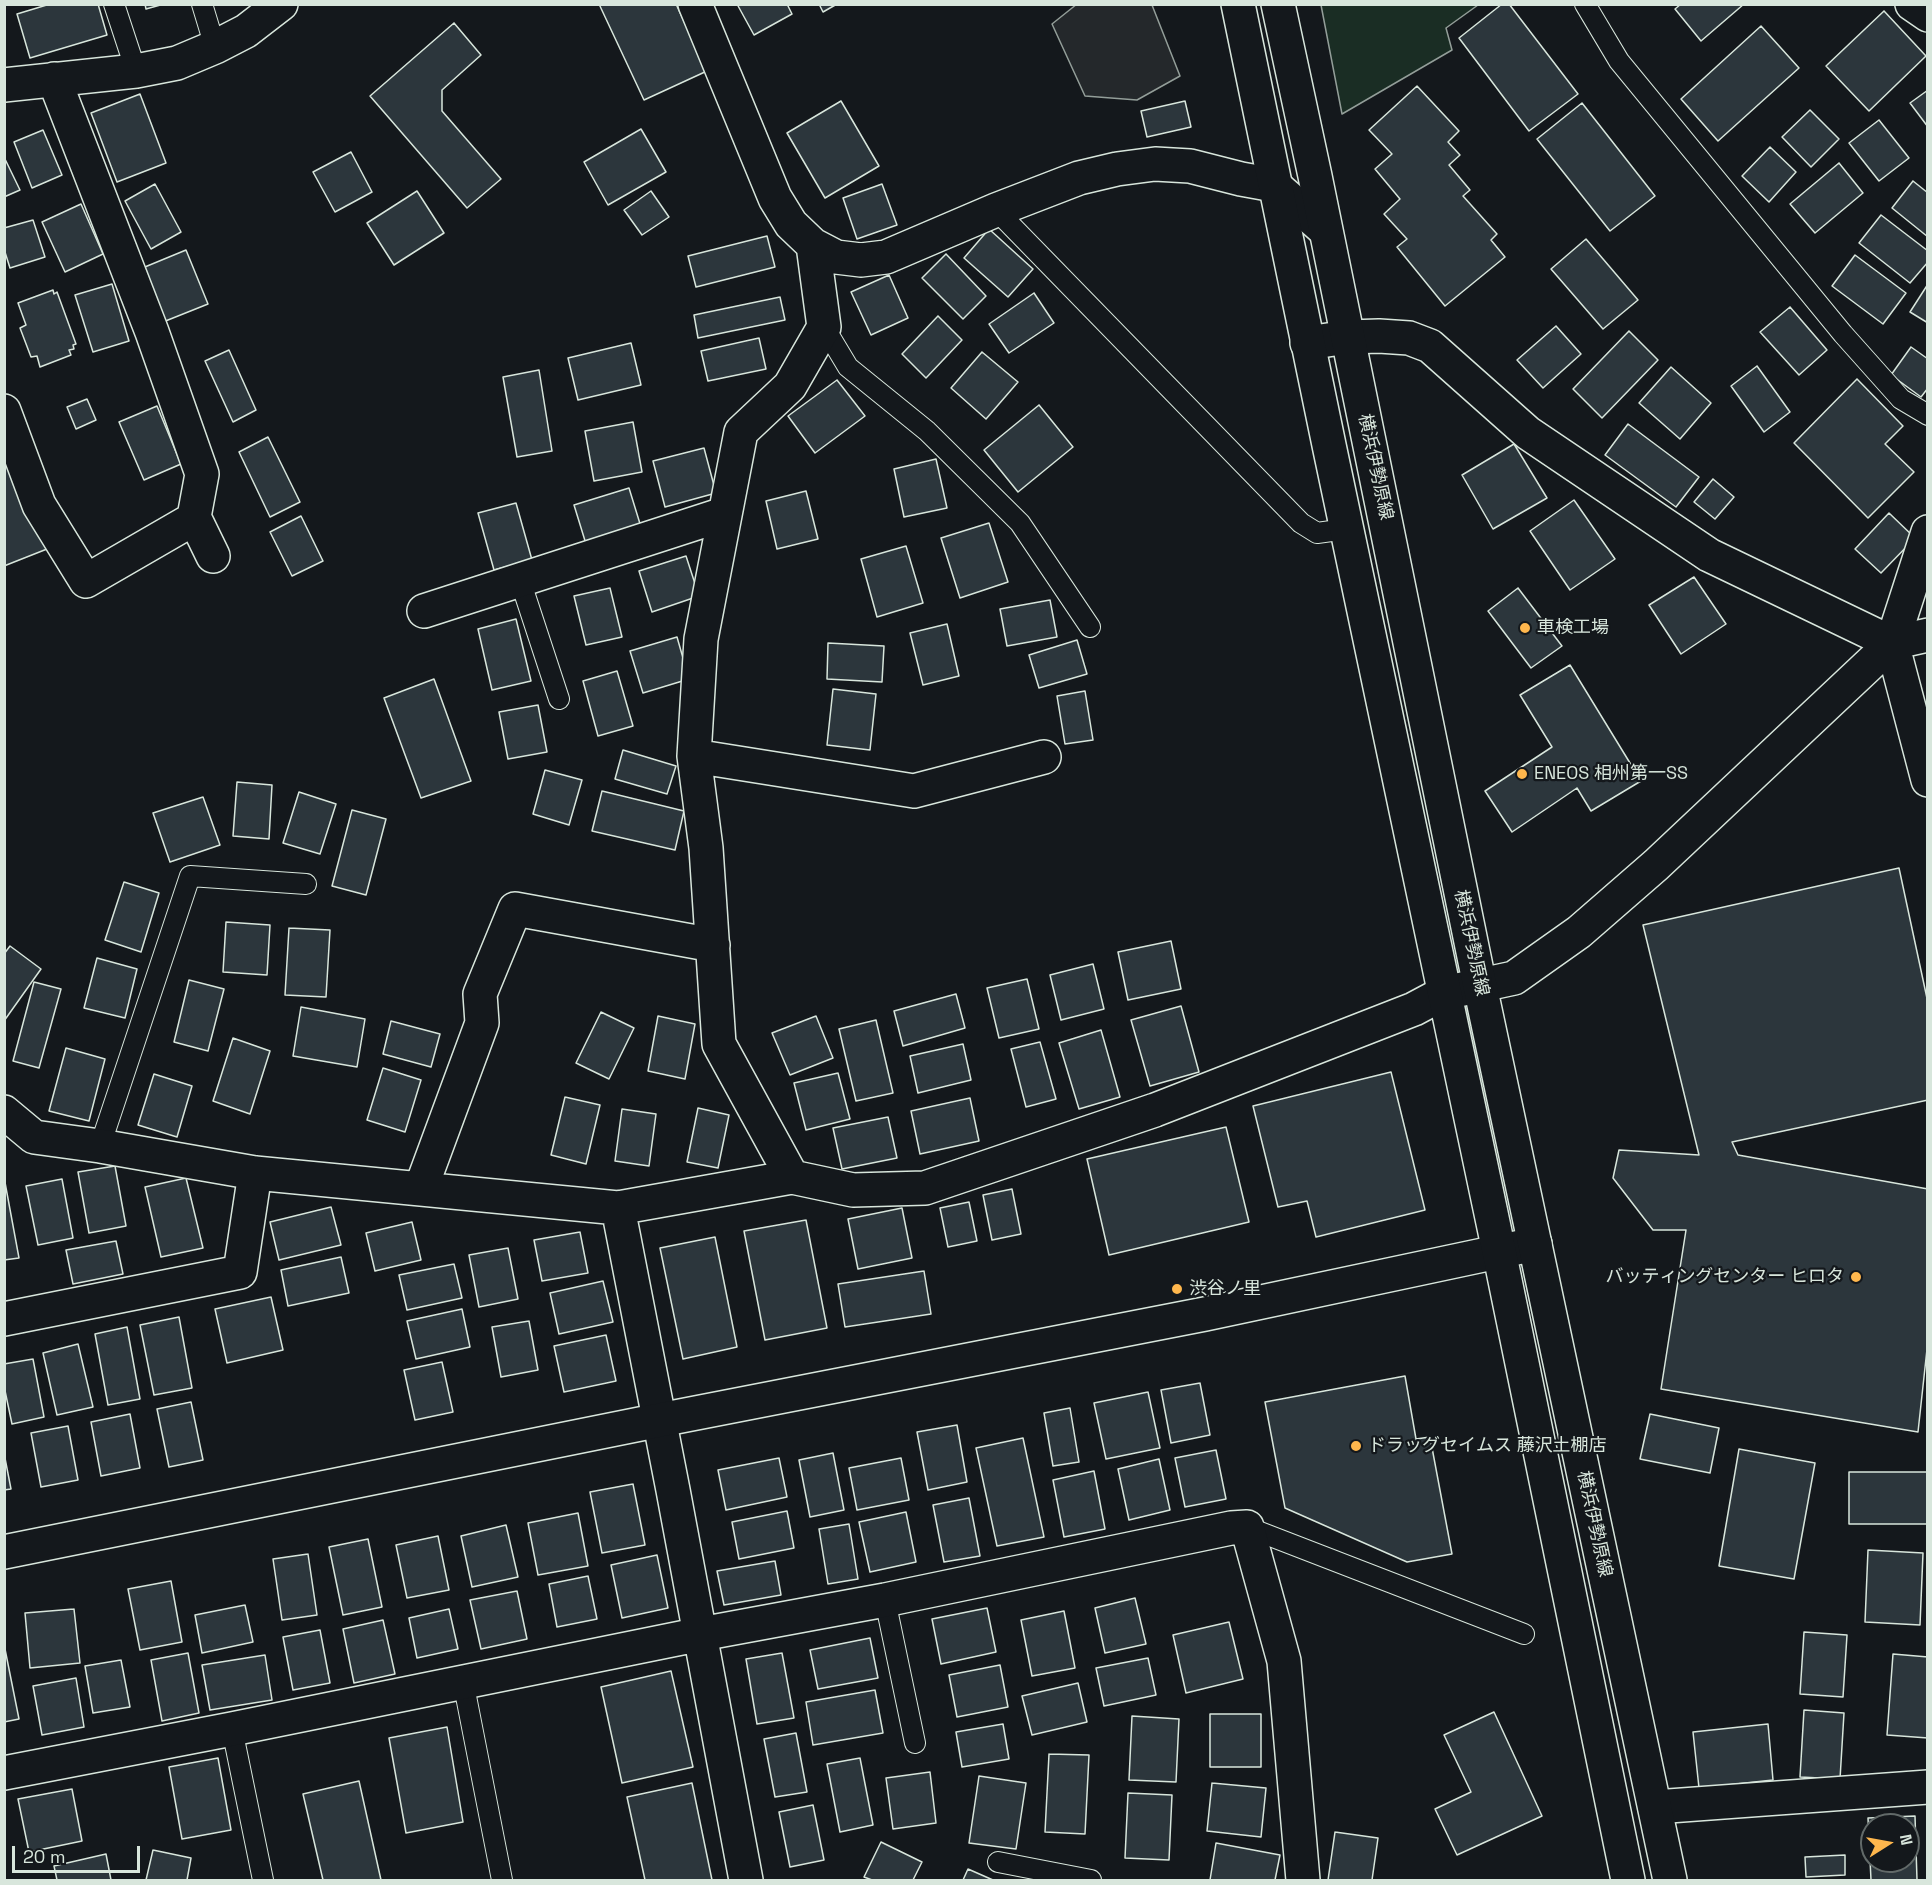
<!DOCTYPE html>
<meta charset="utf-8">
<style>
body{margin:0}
#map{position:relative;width:1932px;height:1885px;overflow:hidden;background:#14181c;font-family:"Space Grotesk",sans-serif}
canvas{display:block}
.frame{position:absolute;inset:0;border:6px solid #d8e6dc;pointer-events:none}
.north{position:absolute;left:1860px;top:1813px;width:60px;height:60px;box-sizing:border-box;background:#14181c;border:2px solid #626a69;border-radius:50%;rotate:79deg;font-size:16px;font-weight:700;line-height:24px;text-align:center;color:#d8e6dc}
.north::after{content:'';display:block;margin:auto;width:21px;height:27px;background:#ffb74d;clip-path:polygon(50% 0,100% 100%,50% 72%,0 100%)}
.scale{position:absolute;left:12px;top:1846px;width:128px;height:27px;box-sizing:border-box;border:3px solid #d8e6dc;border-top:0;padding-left:8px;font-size:18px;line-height:21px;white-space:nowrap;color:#d8e6dc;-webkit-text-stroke:4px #14181c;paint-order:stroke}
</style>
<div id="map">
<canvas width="1932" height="1885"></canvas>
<div class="frame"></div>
<div class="north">N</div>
<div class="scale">20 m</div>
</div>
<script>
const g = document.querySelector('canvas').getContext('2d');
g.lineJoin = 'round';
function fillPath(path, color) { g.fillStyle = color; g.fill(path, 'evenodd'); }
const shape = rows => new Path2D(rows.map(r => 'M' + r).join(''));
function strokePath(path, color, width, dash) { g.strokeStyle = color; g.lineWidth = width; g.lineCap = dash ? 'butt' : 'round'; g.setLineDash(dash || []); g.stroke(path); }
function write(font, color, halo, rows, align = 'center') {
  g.font = font + ' "Space Grotesk","Noto Sans JP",sans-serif'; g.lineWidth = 4.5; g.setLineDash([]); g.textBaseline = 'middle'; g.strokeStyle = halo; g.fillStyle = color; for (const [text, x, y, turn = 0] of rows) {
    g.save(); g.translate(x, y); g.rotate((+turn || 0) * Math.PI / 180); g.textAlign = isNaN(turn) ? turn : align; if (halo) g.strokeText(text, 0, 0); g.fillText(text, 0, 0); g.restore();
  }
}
const green = shape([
 [1321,5,1321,4,1478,5,1446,28,1452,50,1342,114,1321,5]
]);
fillPath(green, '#1a2d24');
strokePath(green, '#939e99', 1.5);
const parking = shape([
 [1077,4,1152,5,1180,76,1137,100,1085,96,1052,24,1077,4]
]);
fillPath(parking, '#24282b');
strokePath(parking, '#939e99', 1.5);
const building = shape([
 [50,4,98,4,107,35,30,58,17,14,50,4],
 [145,4,164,4,146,9,145,4],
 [599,4,676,4,707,71,644,100,599,4],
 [737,4,787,4,792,14,754,35,737,4],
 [819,4,837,4,823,12,819,4],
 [1502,4,1509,4,1578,94,1529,131,1459,38,1502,4],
 [1681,4,1744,4,1701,41,1675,9,1681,4],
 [1884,11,1926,56,1869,111,1826,66,1884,11],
 [454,23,481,55,442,90,442,111,501,179,467,208,370,96,454,23],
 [1761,26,1799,68,1718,141,1681,99,1761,26],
 [1417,86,1459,131,1448,142,1460,155,1449,165,1470,190,1463,196,1497,234,1491,240,1505,257,1445,306,1397,247,1407,239,1384,214,1400,199,1375,169,1392,154,1369,130,1417,86],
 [1928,90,1928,127,1910,103,1928,90],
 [140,94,166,163,117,182,91,113,140,94],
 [841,101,879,166,825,198,787,133,841,101],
 [1185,101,1191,127,1147,137,1141,111,1185,101],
 [1582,103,1655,196,1610,231,1537,139,1582,103],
 [1810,110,1839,139,1811,167,1782,137,1810,110],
 [1879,120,1909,158,1879,181,1849,143,1879,120],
 [641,129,666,172,608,205,584,162,641,129],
 [43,130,62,175,32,188,14,142,43,130],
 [1770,147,1796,172,1769,202,1742,176,1770,147],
 [351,152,372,192,335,212,313,172,351,152],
 [4,157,20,190,4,197,4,157],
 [1839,163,1863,193,1815,233,1790,204,1839,163],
 [1913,181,1928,193,1928,237,1892,208,1913,181],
 [155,184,181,232,151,249,125,201,155,184],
 [882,184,897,225,857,239,843,198,882,184],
 [417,191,444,233,394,265,367,223,417,191],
 [651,191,669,217,642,235,624,210,651,191],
 [81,204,103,254,65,272,42,222,81,204],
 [1881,215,1928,251,1928,262,1910,283,1859,243,1881,215],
 [33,220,45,257,10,268,4,249,4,228,33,220],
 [989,229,1033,269,1008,297,964,258,989,229],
 [767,236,775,267,696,287,688,256,767,236],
 [1586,239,1638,300,1603,329,1551,269,1586,239],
 [186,250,208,304,163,322,140,269,186,250],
 [946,254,986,296,963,319,922,278,946,254],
 [1855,255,1906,293,1883,324,1832,286,1855,255],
 [889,275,908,318,871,335,851,292,889,275],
 [112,284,129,341,93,352,75,295,112,284],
 [1928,284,1928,323,1910,312,1928,284],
 [53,290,54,294,57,292,76,344,73,345,74,349,69,350,71,355,40,367,37,356,31,357,20,328,26,325,18,303,53,290],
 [1034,293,1054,323,1009,353,989,324,1034,293],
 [780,297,785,320,698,338,694,315,780,297],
 [1790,307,1827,350,1799,375,1760,332,1790,307],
 [938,316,962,340,926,378,902,354,938,316],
 [1556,326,1581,354,1543,388,1517,360,1556,326],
 [1629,331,1658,360,1602,418,1573,389,1629,331],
 [759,338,766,369,708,381,701,351,759,338],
 [631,343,641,385,578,400,568,358,631,343],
 [1911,347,1928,359,1928,388,1921,397,1891,375,1911,347],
 [229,350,256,410,233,422,205,361,229,350],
 [982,352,1018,382,986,419,951,388,982,352],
 [1757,366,1790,412,1764,432,1731,386,1757,366],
 [1671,367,1711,403,1680,439,1639,403,1671,367],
 [539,370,552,451,517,457,503,377,539,370],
 [1857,379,1903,426,1885,444,1914,472,1868,518,1794,443,1857,379],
 [837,380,865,416,815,453,788,416,837,380],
 [87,399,96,420,76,429,67,407,87,399],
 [1039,405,1073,447,1018,492,984,450,1039,405],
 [157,406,181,464,144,480,119,422,157,406],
 [633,422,642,472,594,481,585,431,633,422],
 [1628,424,1699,477,1676,507,1605,455,1628,424],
 [268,437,300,502,270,517,239,452,268,437],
 [1514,444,1547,498,1493,529,1462,475,1514,444],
 [4,446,47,549,4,566,4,446],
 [704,448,716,493,665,507,653,461,704,448],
 [936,459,947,508,904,517,894,469,936,459],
 [1713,479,1734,497,1715,519,1694,502,1713,479],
 [629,488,641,527,586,544,574,505,629,488],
 [806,491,818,539,777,549,766,501,806,491],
 [1574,500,1615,559,1570,590,1530,531,1574,500],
 [516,503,532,560,494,570,478,513,516,503],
 [1889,513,1915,538,1881,573,1855,549,1889,513],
 [301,516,323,561,292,576,270,532,301,516],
 [989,523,1008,582,960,598,941,538,989,523],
 [906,546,923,603,877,617,861,559,906,546],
 [686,556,699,596,652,612,639,571,686,556],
 [1694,577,1726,624,1681,654,1649,605,1694,577],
 [610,588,622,637,586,645,574,596,610,588],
 [1518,588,1562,646,1531,668,1488,611,1518,588],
 [1050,600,1057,637,1007,646,1000,609,1050,600],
 [516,619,531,681,492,690,478,629,516,619],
 [947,624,959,676,923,685,910,633,947,624],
 [677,637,689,679,643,693,630,651,677,637],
 [1077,640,1087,674,1039,688,1029,655,1077,640],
 [828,643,884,646,882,682,827,679,828,643],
 [1570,665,1641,781,1591,811,1577,788,1512,832,1485,791,1552,747,1520,695,1570,665],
 [617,671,633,726,598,736,583,681,617,671],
 [434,679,471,781,421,798,384,698,434,679],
 [833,689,876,694,870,750,827,745,833,689],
 [1085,691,1093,740,1065,744,1057,696,1085,691],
 [538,705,547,752,508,759,499,712,538,705],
 [623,750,676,766,667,794,615,779,623,750],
 [545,770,582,780,569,825,533,814,545,770],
 [237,782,272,785,269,839,233,836,237,782],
 [602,791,684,811,675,850,592,831,602,791],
 [299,792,336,804,320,854,283,843,299,792],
 [203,797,220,845,170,862,153,813,203,797],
 [352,810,386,819,366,895,332,886,352,810],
 [1899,868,1928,1003,1928,1100,1732,1142,1738,1155,1928,1189,1928,1340,1918,1432,1661,1389,1686,1230,1653,1230,1613,1178,1619,1150,1699,1155,1643,925,1899,868],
 [124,882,159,893,141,952,105,940,124,882],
 [226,922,270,925,267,975,223,972,226,922],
 [289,928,330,930,326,997,285,995,289,928],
 [1171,941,1181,989,1128,1000,1118,952,1171,941],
 [10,946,41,969,4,1021,4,954,10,946],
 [97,958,137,969,125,1018,84,1008,97,958],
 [1093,964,1104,1009,1061,1020,1050,975,1093,964],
 [1027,979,1039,1029,999,1038,987,988,1027,979],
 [189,980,224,989,208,1051,174,1042,189,980],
 [34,982,61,989,39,1068,13,1061,34,982],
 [956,994,965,1028,903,1046,894,1011,956,994],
 [1181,1006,1199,1072,1150,1086,1131,1020,1181,1006],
 [301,1007,365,1019,357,1067,293,1056,301,1007],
 [601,1012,634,1028,609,1079,576,1063,601,1012],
 [658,1016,695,1024,685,1079,648,1071,658,1016],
 [816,1016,833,1058,790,1075,772,1033,816,1016],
 [876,1020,893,1093,856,1101,839,1029,876,1020],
 [391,1021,440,1034,431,1067,383,1054,391,1021],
 [1101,1030,1120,1097,1079,1109,1059,1043,1101,1030],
 [233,1038,270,1051,250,1114,213,1101,233,1038],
 [1040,1042,1056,1099,1026,1107,1011,1049,1040,1042],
 [963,1044,971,1080,918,1093,910,1056,963,1044],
 [66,1048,105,1059,89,1121,49,1111,66,1048],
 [383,1068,421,1080,405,1132,367,1120,383,1068],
 [1391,1072,1425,1210,1316,1237,1307,1201,1278,1207,1253,1106,1391,1072],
 [838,1073,850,1119,806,1130,794,1083,838,1073],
 [154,1074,192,1086,177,1137,138,1125,154,1074],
 [565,1097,600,1105,586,1164,551,1155,565,1097],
 [970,1098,979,1141,920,1154,911,1111,970,1098],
 [698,1108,729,1115,718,1168,687,1162,698,1108],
 [622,1109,656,1114,649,1166,615,1161,622,1109],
 [888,1117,897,1158,842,1169,833,1128,888,1117],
 [1226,1127,1249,1222,1109,1255,1087,1159,1226,1127],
 [115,1166,126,1226,89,1233,78,1172,115,1166],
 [4,1177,19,1258,4,1260,4,1177],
 [186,1178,203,1248,161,1257,145,1187,186,1178],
 [62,1179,73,1238,38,1245,26,1186,62,1179],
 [1012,1189,1021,1234,992,1240,983,1195,1012,1189],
 [969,1202,977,1241,948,1247,940,1208,969,1202],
 [331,1207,341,1245,279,1260,270,1222,331,1207],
 [902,1208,912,1258,858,1269,848,1219,902,1208],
 [806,1220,827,1328,765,1340,744,1231,806,1220],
 [412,1222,421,1260,375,1271,366,1233,412,1222],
 [580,1232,588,1273,542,1281,534,1240,580,1232],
 [715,1237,737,1347,683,1359,660,1248,715,1237],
 [116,1241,123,1274,73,1284,66,1250,116,1241],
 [508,1248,518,1299,479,1307,469,1255,508,1248],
 [341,1257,349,1293,288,1306,281,1270,341,1257],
 [454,1264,462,1298,407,1310,399,1275,454,1264],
 [924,1271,931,1314,845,1327,838,1284,924,1271],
 [603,1281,613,1322,559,1334,550,1293,603,1281],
 [271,1297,283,1350,227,1363,215,1309,271,1297],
 [462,1309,470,1347,416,1359,407,1321,462,1309],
 [179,1317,192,1388,154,1395,140,1325,179,1317],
 [529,1321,538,1370,501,1377,492,1327,529,1321],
 [127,1327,140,1399,108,1405,95,1334,127,1327],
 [606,1335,616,1381,564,1392,554,1346,606,1335],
 [78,1344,93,1407,57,1415,43,1353,78,1344],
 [33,1359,44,1417,12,1424,4,1386,4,1364,33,1359],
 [442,1362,453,1412,415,1420,404,1370,442,1362],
 [1405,1376,1416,1439,1430,1437,1452,1554,1407,1562,1285,1508,1265,1402,1405,1376],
 [1200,1383,1210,1435,1171,1443,1161,1390,1200,1383],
 [1148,1392,1160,1448,1106,1459,1094,1403,1148,1392],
 [191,1402,203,1460,169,1467,157,1409,191,1402],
 [1070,1408,1079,1462,1053,1466,1044,1413,1070,1408],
 [130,1414,140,1468,101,1476,91,1422,130,1414],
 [1650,1414,1719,1428,1710,1473,1640,1459,1650,1414],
 [957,1425,967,1482,928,1490,917,1432,957,1425],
 [68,1426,78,1480,41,1487,31,1433,68,1426],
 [1023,1438,1044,1537,997,1546,976,1448,1023,1438],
 [1739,1449,1815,1463,1794,1579,1719,1566,1739,1449],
 [1216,1450,1226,1499,1185,1507,1175,1458,1216,1450],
 [4,1453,11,1489,4,1490,4,1453],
 [833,1453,844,1510,810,1517,799,1460,833,1453],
 [779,1458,787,1497,726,1510,718,1470,779,1458],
 [901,1458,909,1500,857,1510,849,1468,901,1458],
 [1159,1459,1170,1510,1129,1520,1118,1469,1159,1459],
 [1094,1471,1105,1529,1064,1537,1053,1480,1094,1471],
 [1849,1472,1928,1472,1928,1524,1849,1524,1849,1472],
 [633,1484,645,1545,602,1553,590,1492,633,1484],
 [969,1498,980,1556,944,1562,933,1505,969,1498],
 [787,1511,794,1548,739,1559,732,1522,787,1511],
 [906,1512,916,1562,870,1572,859,1522,906,1512],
 [578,1513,588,1566,538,1575,528,1523,578,1513],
 [849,1524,858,1579,828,1584,819,1529,849,1524],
 [506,1525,518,1577,472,1587,461,1536,506,1525],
 [438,1536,449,1590,407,1598,396,1545,438,1536],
 [368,1539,382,1607,343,1615,329,1547,368,1539],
 [1868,1550,1923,1553,1920,1625,1865,1622,1868,1550],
 [308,1554,317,1615,282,1620,273,1559,308,1554],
 [657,1555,668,1608,622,1618,611,1565,657,1555],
 [775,1561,781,1595,724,1605,717,1571,775,1561],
 [588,1576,597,1619,557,1627,549,1584,588,1576],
 [171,1581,182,1642,140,1650,128,1589,171,1581],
 [517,1591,527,1639,481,1649,470,1600,517,1591],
 [1135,1598,1146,1644,1105,1653,1095,1608,1135,1598],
 [245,1605,253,1642,202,1653,195,1615,245,1605],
 [987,1608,996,1652,941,1664,932,1619,987,1608],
 [74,1609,80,1663,30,1668,25,1613,74,1609],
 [449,1609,458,1649,417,1658,409,1618,449,1609],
 [1064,1611,1075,1668,1032,1676,1021,1620,1064,1611],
 [383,1620,395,1674,354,1683,343,1629,383,1620],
 [1229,1622,1243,1679,1186,1693,1173,1635,1229,1622],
 [320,1630,330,1683,293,1690,283,1637,320,1630],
 [1804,1632,1847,1635,1843,1697,1800,1694,1804,1632],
 [870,1638,878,1678,818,1689,810,1650,870,1638],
 [4,1644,19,1719,4,1722,4,1644],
 [188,1653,199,1713,162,1721,151,1660,188,1653],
 [782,1653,794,1718,757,1724,746,1659,782,1653],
 [1893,1654,1928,1657,1928,1738,1887,1735,1893,1654],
 [265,1655,272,1700,210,1710,202,1665,265,1655],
 [1148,1658,1156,1695,1104,1706,1096,1668,1148,1658],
 [121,1660,130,1707,93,1713,85,1666,121,1660],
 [1000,1665,1008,1707,957,1717,949,1675,1000,1665],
 [671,1671,693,1767,622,1783,601,1687,671,1671],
 [76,1678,84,1727,42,1735,33,1686,76,1678],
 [1078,1683,1087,1722,1032,1735,1022,1696,1078,1683],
 [875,1690,883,1733,813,1745,806,1702,875,1690],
 [1804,1710,1844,1713,1840,1779,1800,1777,1804,1710],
 [1494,1712,1542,1816,1457,1855,1435,1809,1471,1792,1444,1735,1494,1712],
 [1210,1714,1261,1714,1261,1767,1210,1767,1210,1714],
 [1132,1716,1179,1719,1176,1782,1129,1780,1132,1716],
 [1003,1724,1009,1759,962,1767,956,1732,1003,1724],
 [1768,1724,1773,1780,1699,1788,1693,1732,1768,1724],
 [447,1727,463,1822,406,1833,389,1738,447,1727],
 [796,1733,807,1792,775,1797,764,1739,796,1733],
 [1049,1754,1089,1755,1085,1834,1045,1832,1049,1754],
 [218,1758,231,1830,182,1839,169,1767,218,1758],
 [860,1758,873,1825,840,1832,827,1764,860,1758],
 [930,1772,936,1823,893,1829,886,1778,930,1772],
 [979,1776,1026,1783,1016,1849,969,1843,979,1776],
 [359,1781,381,1880,323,1880,303,1794,359,1781],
 [692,1783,712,1880,645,1880,627,1797,692,1783],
 [1212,1783,1266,1788,1261,1837,1207,1831,1212,1783],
 [72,1789,82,1841,29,1852,18,1799,72,1789],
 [1128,1793,1172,1795,1169,1860,1125,1858,1128,1793],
 [813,1805,824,1860,790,1867,779,1812,813,1805],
 [1915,1816,1917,1880,1871,1880,1868,1818,1915,1816],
 [1872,1825,1908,1825,1908,1861,1872,1861,1872,1825],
 [1335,1832,1378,1838,1372,1880,1328,1880,1335,1832],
 [881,1842,922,1862,913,1880,872,1880,864,1877,881,1842],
 [1216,1843,1280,1855,1275,1880,1210,1880,1216,1843],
 [153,1850,191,1858,187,1880,146,1880,153,1850],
 [106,1854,111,1880,57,1880,54,1866,106,1854],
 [1845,1855,1845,1875,1806,1877,1805,1857,1845,1855],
 [968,1869,993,1880,963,1880,968,1869]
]);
fillPath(building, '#2c363c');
strokePath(building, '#d8e6dc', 1.5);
const lane = shape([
 [114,4,136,71],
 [202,4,215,47],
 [1585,4,1619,61,1843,334,1901,399,1928,415],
 [996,210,1301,523,1317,533,1346,529],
 [824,327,848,367,927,431,1020,523,1090,627],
 [520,580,559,699],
 [100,1146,190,876,306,884],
 [1247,1527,1524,1634],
 [885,1600,915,1743],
 [463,1681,502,1880],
 [232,1729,263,1880],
 [998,1862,1091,1880]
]);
const street = shape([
 [695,4,775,198,791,224,813,245,836,257,861,260,886,257,996,210,1079,178,1117,169,1155,164,1190,166,1241,179,1274,185,1325,230],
 [1912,4,1928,15],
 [54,79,152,332,202,474,194,517,213,556],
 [4,85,136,71,177,63,215,47,246,31,281,4],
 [1307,343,1348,337,1379,336,1409,338,1430,346,1528,433,1709,555,1892,643,1928,780],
 [4,411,39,505,86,581,195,518],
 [424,611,724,514],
 [1892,643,1928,635],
 [694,756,914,791,1044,757],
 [4,1112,34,1137,100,1146,255,1173,618,1208,792,1177,853,1190,925,1188,1155,1110,1414,1009,1444,993,1514,978,1579,932,1656,865,1892,643,1928,532],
 [792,1177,719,1044,706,848,694,756,701,639,741,432,790,386,824,327,813,245],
 [421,1188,482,1023,480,994,515,909,713,945],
 [618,1208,673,1490,746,1880],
 [4,1319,240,1272,255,1173],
 [4,1773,232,1729,701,1634,885,1600,1231,1528,1247,1527,1284,1661,1303,1880],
 [1655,1807,1928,1787]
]);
const secondary = shape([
 [4,1552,660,1420,1205,1314,1535,1244]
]);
const primary = shape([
 [1238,4,1329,445,1499,1251,1628,1880],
 [1278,4,1315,176,1480,986,1670,1880]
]);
strokePath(lane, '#d8e6dc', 22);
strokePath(street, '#d8e6dc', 36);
strokePath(secondary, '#d8e6dc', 36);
strokePath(primary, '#d8e6dc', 36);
strokePath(lane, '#14181c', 20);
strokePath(street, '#14181c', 33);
strokePath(secondary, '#14181c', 33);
strokePath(primary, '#14181c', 33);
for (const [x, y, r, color] of [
 [1525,628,6,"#ffb74d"],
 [1522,774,6,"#ffb74d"],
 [1856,1277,6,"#ffb74d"],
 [1177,1289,6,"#ffb74d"],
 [1356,1446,6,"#ffb74d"]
]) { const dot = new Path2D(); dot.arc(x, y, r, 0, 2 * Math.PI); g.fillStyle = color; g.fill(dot); strokePath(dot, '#14181c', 2); }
write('18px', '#d8e6dc', '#14181c', [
 ["横浜伊勢原線",1375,467,78],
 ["横浜伊勢原線",1471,943,78],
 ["横浜伊勢原線",1594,1524,78]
]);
write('18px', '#d8e6dc', '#14181c', [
 ["車検工場",1537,628],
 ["ENEOS 相州第一SS",1534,774],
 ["バッティングセンター ヒロタ",1844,1277,"right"],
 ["渋谷ノ里",1189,1289],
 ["ドラッグセイムス 藤沢土棚店",1368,1446]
], 'left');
</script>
